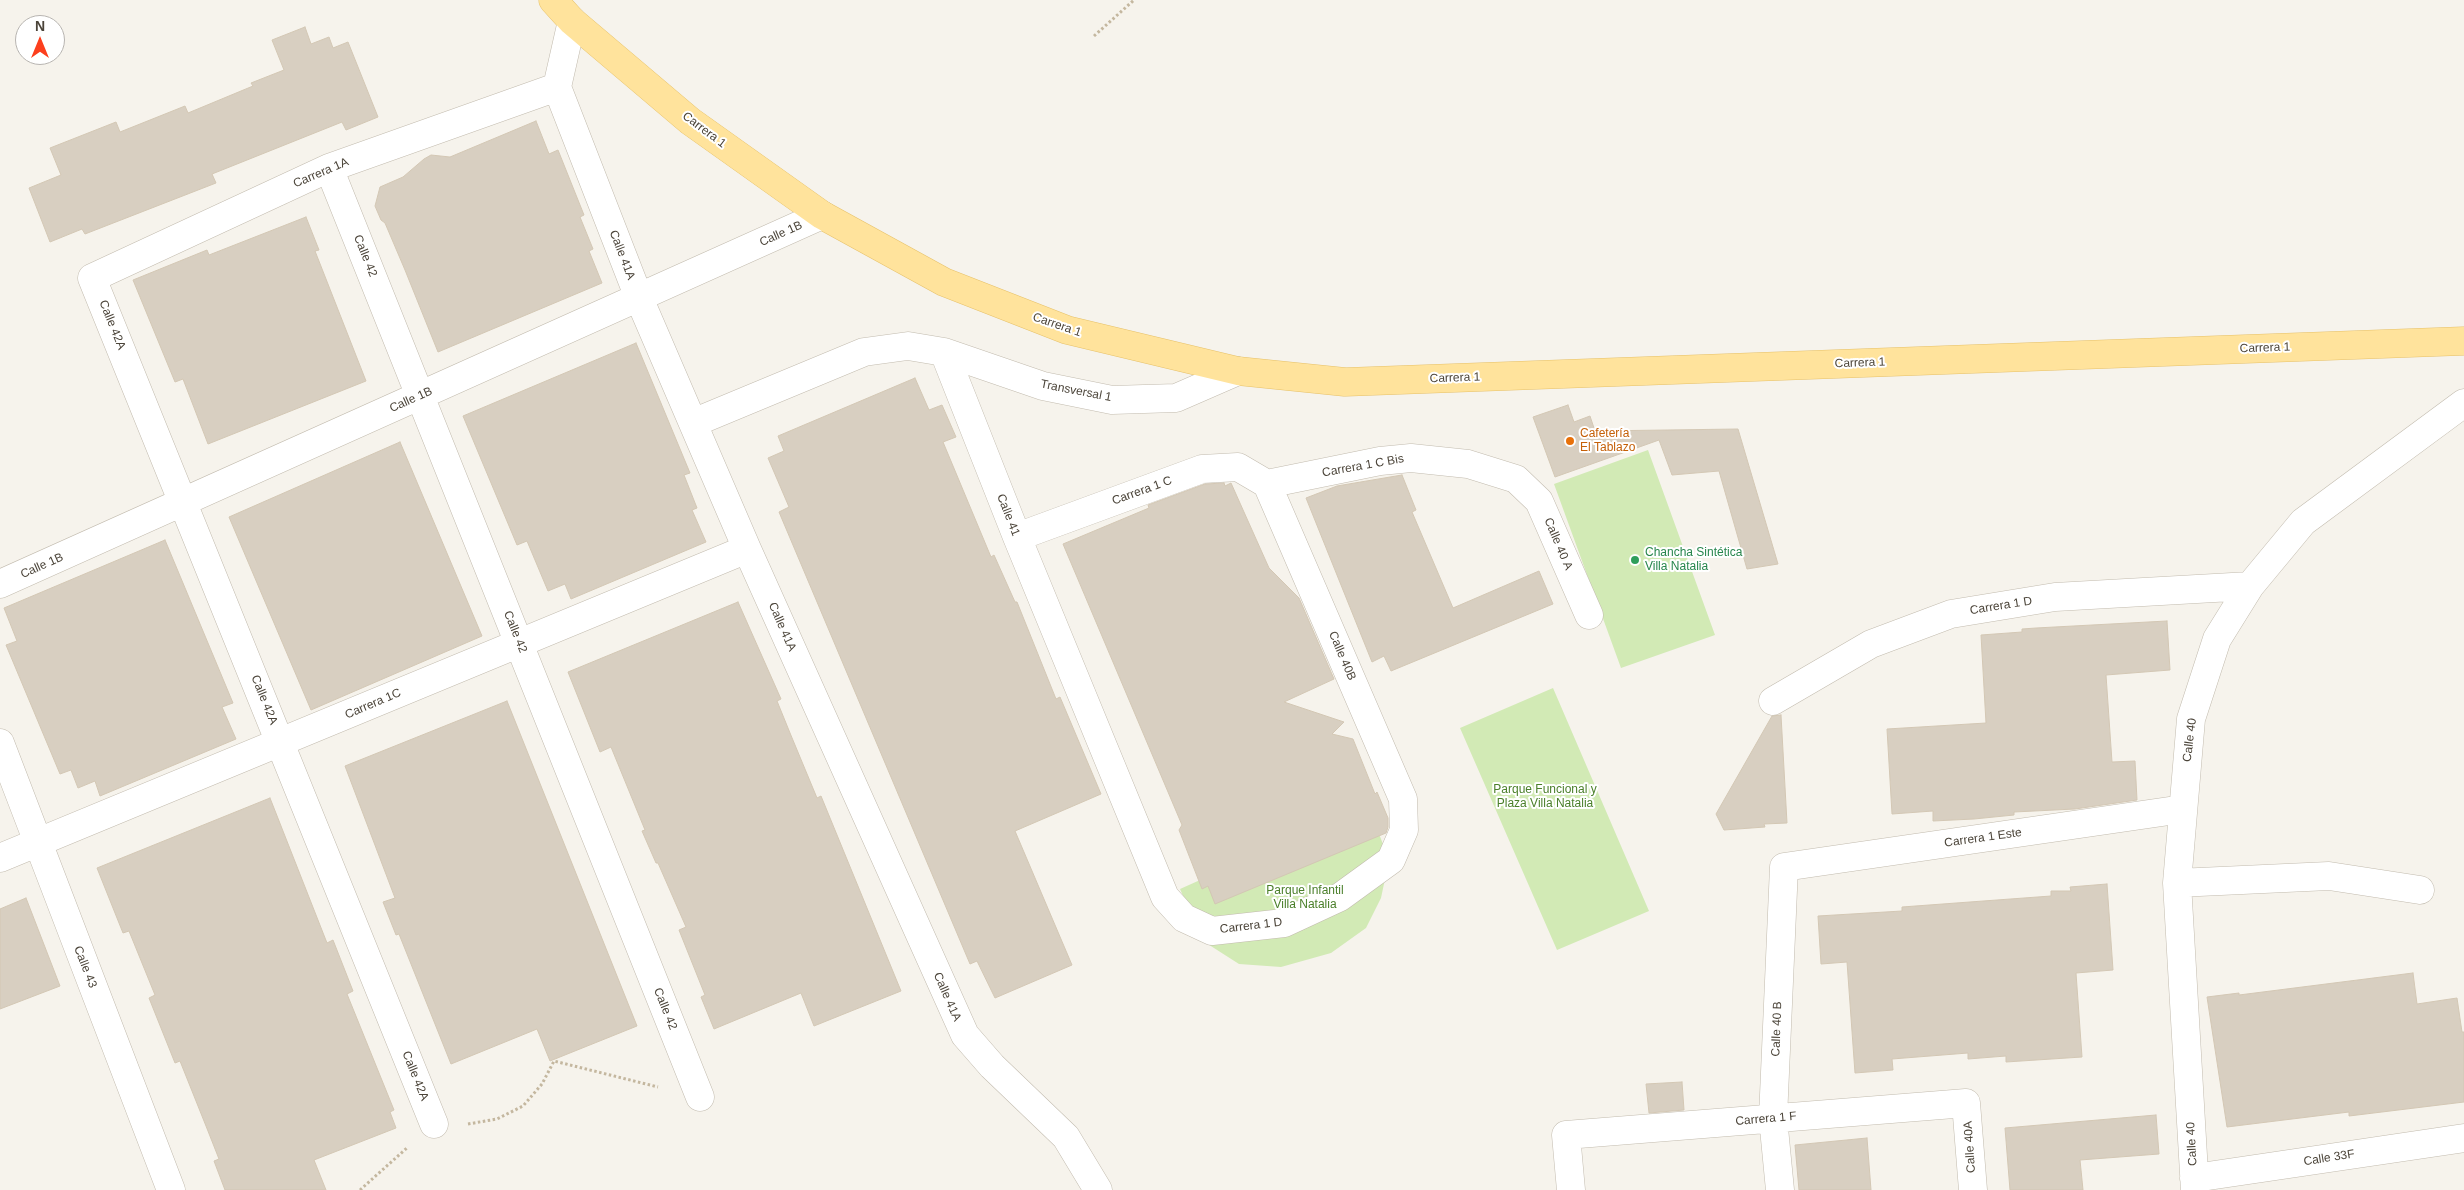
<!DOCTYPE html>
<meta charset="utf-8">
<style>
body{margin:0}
#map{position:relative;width:2464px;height:1190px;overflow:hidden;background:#f6f3ec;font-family:Helvetica,sans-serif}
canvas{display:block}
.north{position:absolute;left:15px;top:15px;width:50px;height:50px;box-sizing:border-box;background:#fff;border:1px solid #b7b4b0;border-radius:50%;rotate:0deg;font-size:14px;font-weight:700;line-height:20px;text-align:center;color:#4b4439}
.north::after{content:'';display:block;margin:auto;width:18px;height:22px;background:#fc3f1d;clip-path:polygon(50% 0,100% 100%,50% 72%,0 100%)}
</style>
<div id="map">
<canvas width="2464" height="1190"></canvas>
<div class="north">N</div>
</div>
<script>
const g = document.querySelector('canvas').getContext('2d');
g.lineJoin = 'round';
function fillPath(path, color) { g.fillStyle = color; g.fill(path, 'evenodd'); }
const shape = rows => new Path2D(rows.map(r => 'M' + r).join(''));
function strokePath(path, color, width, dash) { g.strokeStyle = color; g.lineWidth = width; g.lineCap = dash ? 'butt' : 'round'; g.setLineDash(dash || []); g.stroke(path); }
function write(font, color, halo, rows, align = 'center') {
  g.font = font + ' Helvetica,sans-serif'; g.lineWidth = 4; g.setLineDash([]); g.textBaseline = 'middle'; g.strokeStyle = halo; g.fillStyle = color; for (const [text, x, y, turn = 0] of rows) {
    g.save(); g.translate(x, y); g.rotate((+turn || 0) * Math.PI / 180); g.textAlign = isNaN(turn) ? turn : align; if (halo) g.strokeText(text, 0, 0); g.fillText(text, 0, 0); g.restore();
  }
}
fillPath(shape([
 [1648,450,1715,635,1621,668,1554,484],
 [1553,688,1649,911,1557,950,1460,728],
 [1368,805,1389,860,1381,898,1366,928,1331,953,1281,967,1239,964,1203,941,1180,889]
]), '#d2eab5');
const building = shape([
 [305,27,311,44,329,37,333,48,348,42,378,117,346,130,342,122,212,174,216,183,85,234,82,229,50,242,29,188,61,175,50,148,116,122,120,132,185,106,188,113,253,86,251,83,284,70,272,40,305,27],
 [536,121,549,154,558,150,584,215,580,217,593,249,589,251,602,283,438,352,405,270,385,223,381,220,375,206,380,187,403,177,424,159,431,155,450,157,536,121],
 [306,217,319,250,315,251,366,381,208,444,183,379,175,382,133,280,207,250,209,255,306,217],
 [636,343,690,473,684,475,697,508,692,510,706,542,571,599,565,584,548,591,527,541,517,545,463,416,636,343],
 [915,378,929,410,942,405,956,437,943,442,991,557,994,555,1015,602,1017,602,1056,699,1060,697,1101,794,1015,831,1072,965,995,998,977,961,970,964,779,512,789,507,768,458,784,451,778,436,915,378],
 [1568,405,1574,422,1590,416,1595,431,1738,429,1778,564,1747,569,1719,471,1672,475,1659,440,1555,477,1533,417,1568,405],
 [400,442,482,636,311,710,229,517,400,442],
 [1402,475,1416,510,1412,512,1453,608,1539,571,1553,604,1391,671,1384,656,1372,662,1306,498,1337,486,1402,475],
 [1224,483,1225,486,1231,483,1269,568,1299,598,1334,679,1284,702,1344,722,1332,734,1353,739,1375,794,1377,792,1388,818,1388,827,1386,833,1215,904,1208,886,1202,889,1179,830,1182,825,1063,544,1149,508,1148,505,1205,484,1224,483],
 [165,540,233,703,222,707,236,739,100,796,95,781,78,788,71,770,60,774,6,645,17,641,4,608,165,540],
 [738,602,781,699,777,701,790,733,817,798,821,796,901,991,814,1026,801,993,714,1029,701,997,705,995,679,930,686,927,658,863,656,863,642,831,645,830,611,747,600,752,568,672,738,602],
 [2167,621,2170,670,2106,675,2112,762,2135,761,2137,800,2075,809,2014,812,2014,815,1974,819,1933,821,1933,811,1892,814,1887,729,1986,723,1981,635,2022,632,2022,629,2036,628,2167,621],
 [507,701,637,1026,550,1061,537,1029,451,1064,399,934,396,935,383,902,395,898,345,766,507,701],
 [1781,715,1787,823,1764,824,1765,827,1724,830,1716,814,1772,716,1781,715],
 [270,798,327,943,333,940,353,991,347,994,394,1110,390,1112,396,1128,314,1160,326,1190,225,1190,214,1161,219,1159,206,1126,180,1061,175,1063,149,998,155,995,129,931,123,933,97,868,270,798],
 [2107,884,2113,970,2076,973,2082,1057,2006,1062,2006,1056,1968,1059,1968,1053,1892,1059,1893,1070,1855,1073,1847,962,1821,964,1818,916,1902,911,1902,907,2051,896,2051,891,2071,891,2070,887,2107,884],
 [26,898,60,986,0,1009,0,909,26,898],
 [2413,973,2417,1004,2457,998,2462,1032,2464,1032,2464,1102,2349,1116,2349,1112,2227,1127,2207,997,2239,993,2239,995,2413,973],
 [1682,1082,1684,1110,1649,1113,1646,1084,1682,1082],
 [2156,1115,2159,1154,2080,1160,2083,1190,2010,1190,2005,1128,2156,1115],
 [1867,1138,1871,1190,1799,1190,1795,1145,1867,1138]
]);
fillPath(building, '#d8cfc1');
strokePath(building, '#d3c7b4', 1);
const minor = shape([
 [572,21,557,87,639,298,747,549,965,1035,992,1066,1066,1137,1098,1190],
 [329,168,700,1097],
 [944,352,1017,537,1165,897,1184,918,1212,931,1284,923,1340,897,1391,860,1404,830,1403,799,1267,484],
 [693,423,864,352,908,346,944,352,1043,386,1112,400,1176,398,1238,371],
 [1267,484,1380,461,1411,458,1468,464,1516,479,1539,501,1589,615],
 [1017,537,1202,469,1238,467,1267,484],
 [0,584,822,215],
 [1773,701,1871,644,1951,614,2055,597,2250,586],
 [0,743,171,1190],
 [0,858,747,549],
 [2177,883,2329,876,2420,890],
 [434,1124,92,278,329,168,557,87],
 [2194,1178,2464,1138],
 [1571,1190,1566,1135,1966,1103,1973,1190],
 [1780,1190,1773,1118,1784,867,2183,809],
 [2195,1190,2177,883,2191,719,2217,639,2250,586,2303,522,2464,403]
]);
const major = shape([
 [553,0,572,21,690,121,822,215,944,282,1067,330,1238,371,1345,382,2464,341]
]);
strokePath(minor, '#c2bbae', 29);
strokePath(major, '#e6c16a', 29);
strokePath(shape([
 [1094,36,1134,0],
 [468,1124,497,1119,523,1106,542,1084,554,1061,658,1087],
 [360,1190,408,1147]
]), '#c4b79f', 3, [2.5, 2.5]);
strokePath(minor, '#fff', 28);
strokePath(major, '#ffe39c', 28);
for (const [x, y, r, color] of [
 [1570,441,5,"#e8710a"],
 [1635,560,5,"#2e9e5b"]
]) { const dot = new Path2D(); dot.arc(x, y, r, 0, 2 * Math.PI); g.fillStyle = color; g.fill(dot); strokePath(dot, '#fff', 2); }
write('12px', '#4b4439', '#fff', [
 ["Carrera 1",704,130,37],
 ["Carrera 1A",321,173,-23],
 ["Calle 1B",781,234,-24],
 ["Calle 41A",622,255,69],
 ["Calle 42",365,256,68],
 ["Calle 42A",112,325,68],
 ["Carrera 1",1057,325,19],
 ["Carrera 1",2265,348,-2],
 ["Carrera 1",1860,363,-2],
 ["Carrera 1",1455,378,-2],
 ["Transversal 1",1076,391,11],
 ["Calle 1B",411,400,-24],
 ["Carrera 1 C Bis",1363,466,-10],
 ["Carrera 1 C",1142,491,-20],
 ["Calle 41",1008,515,69],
 ["Calle 40 A",1558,544,67],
 ["Calle 1B",42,566,-24],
 ["Carrera 1 D",2001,606,-9],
 ["Calle 41A",782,627,66],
 ["Calle 42",515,632,68],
 ["Calle 40B",1342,656,67],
 ["Calle 42A",264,700,68],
 ["Carrera 1C",373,704,-23],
 ["Calle 40",2190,740,-83],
 ["Carrera 1 Este",1983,838,-8],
 ["Carrera 1 D",1251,926,-7],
 ["Calle 43",85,967,69],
 ["Calle 41A",947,997,66],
 ["Calle 42",665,1009,68],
 ["Calle 40 B",1777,1029,-88],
 ["Calle 42A",415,1076,68],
 ["Carrera 1 F",1766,1119,-5],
 ["Calle 40",2192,1144,-93],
 ["Calle 40A",1970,1147,-94],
 ["Calle 33F",2329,1158,-9]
]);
write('12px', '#c56008', '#fff', [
 ["Cafetería",1580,434],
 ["El Tablazo",1580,448]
], 'left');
write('12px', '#27864d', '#fff', [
 ["Chancha Sintética",1645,553],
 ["Villa Natalia",1645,567]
], 'left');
write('12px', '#4a7f2a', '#fff', [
 ["Parque Funcional y",1545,790],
 ["Plaza Villa Natalia",1545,804],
 ["Parque Infantil",1305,891],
 ["Villa Natalia",1305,905]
]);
</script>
